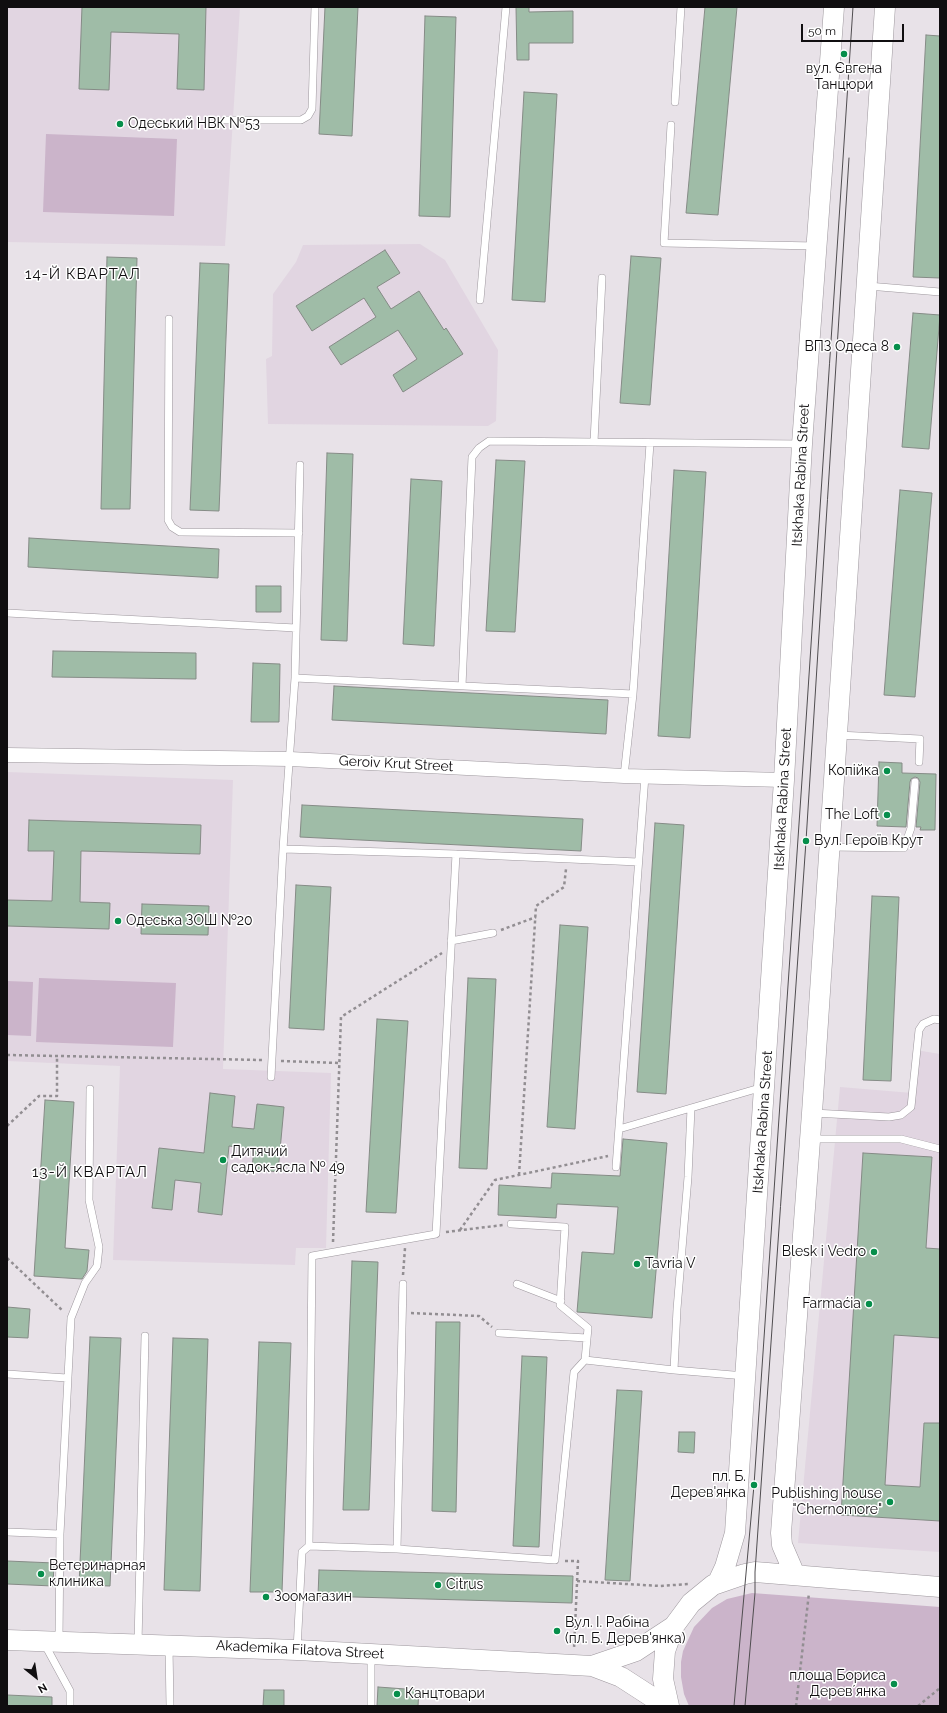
<!DOCTYPE html>
<meta charset="utf-8">
<style>
body{margin:0}
#map{position:relative;width:947px;height:1713px;overflow:hidden;background:#e8e2e8;font-family:Raleway,sans-serif}
canvas{display:block}
.frame{position:absolute;inset:0;border:8px solid #100e10;pointer-events:none}
.north{position:absolute;left:16px;top:1657px;width:40px;height:40px;-webkit-text-stroke:3px #fff;paint-order:stroke;rotate:150deg;font-size:11px;font-weight:700;line-height:16px;text-align:center;color:#100e10}
.north::after{content:'';display:block;margin:auto;width:14px;height:18px;background:#100e10;clip-path:polygon(50% 0,100% 100%,50% 72%,0 100%)}
.scale{position:absolute;left:801px;top:24px;width:103px;height:18px;box-sizing:border-box;border:2px solid #100e10;border-top:0;padding-left:5px;font-size:12px;line-height:14px;white-space:nowrap;color:#100e10;-webkit-text-stroke:3px #fff;paint-order:stroke}
</style>
<div id="map">
<canvas width="947" height="1713"></canvas>
<div class="frame"></div>
<div class="north">N</div>
<div class="scale">50 m</div>
</div>
<script>
const g = document.querySelector('canvas').getContext('2d');
g.lineJoin = 'round';
function fillPath(path, color) { g.fillStyle = color; g.fill(path, 'evenodd'); }
const shape = rows => new Path2D(rows.map(r => 'M' + r).join(''));
function strokePath(path, color, width, dash) { g.strokeStyle = color; g.lineWidth = width; g.lineCap = dash ? 'butt' : 'round'; g.setLineDash(dash || []); g.stroke(path); }
function write(font, color, halo, rows, align = 'center') {
  g.font = font + ' Raleway,sans-serif'; g.lineWidth = 3; g.setLineDash([]); g.textBaseline = 'middle'; g.strokeStyle = halo; g.fillStyle = color; for (const [text, x, y, turn = 0] of rows) {
    g.save(); g.translate(x, y); g.rotate((+turn || 0) * Math.PI / 180); g.textAlign = isNaN(turn) ? turn : align; if (halo) g.strokeText(text, 0, 0); g.fillText(text, 0, 0); g.restore();
  }
}
fillPath(shape([
 [7,7,240,7,225,246,7,242],
 [420,244,445,260,498,350,496,421,488,426,268,424,266,359,272,356,273,294,296,262,303,245],
 [7,772,233,780,223,1069,331,1073,326,1248,296,1248,295,1265,113,1260,120,1066,7,1061],
 [916,1050,940,1054,940,1552,798,1543,840,1087,912,1093]
]), '#e1d5e1');
fillPath(shape([
 [46,134,177,139,174,216,43,212],
 [39,978,176,983,173,1047,36,1042],
 [7,981,33,982,31,1036,7,1035],
 [752,1593,940,1607,940,1706,689,1706,684,1694,681,1677,681,1662,683,1651,694,1627,712,1608,727,1599]
]), '#cbb4ca');
const building = shape([
 [82,7,206,7,204,90,177,89,179,34,111,32,109,90,79,89,82,7],
 [325,7,358,7,352,136,319,134,325,7],
 [516,7,529,7,529,12,573,11,573,43,529,43,529,60,517,60,516,7],
 [705,7,737,7,718,215,686,213,705,7],
 [425,16,456,17,450,217,419,216,425,16],
 [926,35,940,36,940,278,913,277,926,35],
 [524,92,557,94,545,302,512,300,524,92],
 [385,250,400,273,377,287,391,309,419,291,444,330,446,328,463,354,403,392,393,375,417,359,398,330,341,365,329,347,376,317,364,298,312,331,296,306,385,250],
 [631,256,661,258,650,405,620,403,631,256],
 [107,257,137,258,130,509,101,509,107,257],
 [200,263,229,264,219,511,190,510,200,263],
 [913,313,940,315,929,449,902,447,913,313],
 [327,453,353,454,347,641,321,640,327,453],
 [496,460,525,461,515,632,486,631,496,460],
 [674,470,706,472,690,738,658,736,674,470],
 [411,479,442,481,434,646,403,644,411,479],
 [900,490,932,493,915,697,884,695,900,490],
 [29,538,219,549,218,578,28,567,29,538],
 [256,586,281,586,281,612,256,612,256,586],
 [53,651,196,653,196,679,52,677,53,651],
 [253,663,280,664,279,722,251,722,253,663],
 [334,686,608,700,606,734,332,720,334,686],
 [879,762,902,763,902,773,936,774,935,830,920,830,921,827,916,827,920,782,918,778,915,777,911,779,910,782,906,827,877,826,879,762],
 [302,805,583,819,581,851,300,837,302,805],
 [29,820,201,825,200,854,81,851,80,902,110,903,109,929,7,926,7,900,52,901,54,851,28,851,29,820],
 [655,823,684,825,666,1094,637,1092,655,823],
 [296,885,331,887,324,1030,289,1028,296,885],
 [872,896,899,897,891,1081,863,1080,872,896],
 [142,904,209,906,208,935,141,934,142,904],
 [560,925,588,927,575,1129,547,1127,560,925],
 [468,978,496,979,487,1169,459,1168,468,978],
 [377,1019,408,1021,396,1213,366,1212,377,1019],
 [210,1093,235,1096,232,1127,254,1129,257,1104,284,1107,278,1172,252,1169,254,1149,229,1146,222,1215,198,1212,201,1183,175,1180,172,1210,152,1208,159,1148,204,1153,210,1093],
 [45,1100,74,1102,65,1248,89,1250,87,1271,82,1279,34,1276,45,1100],
 [623,1139,667,1143,652,1318,577,1312,582,1252,614,1254,618,1207,557,1204,556,1218,498,1215,499,1185,551,1188,552,1173,620,1176,623,1139],
 [863,1153,932,1157,926,1248,940,1249,940,1338,894,1335,885,1485,920,1487,924,1423,940,1423,940,1521,841,1515,863,1153],
 [352,1261,378,1262,369,1510,343,1510,352,1261],
 [7,1307,30,1309,28,1338,7,1337,7,1307],
 [436,1322,460,1322,456,1512,432,1511,436,1322],
 [90,1337,121,1338,110,1586,79,1585,90,1337],
 [173,1338,208,1339,200,1591,164,1590,173,1338],
 [259,1342,291,1343,282,1592,250,1592,259,1342],
 [522,1356,547,1357,539,1547,513,1546,522,1356],
 [617,1390,642,1391,630,1581,605,1580,617,1390],
 [679,1432,695,1432,694,1453,678,1452,679,1432],
 [7,1561,54,1563,53,1586,7,1584,7,1561],
 [319,1570,573,1576,572,1603,318,1596,319,1570],
 [378,1687,419,1690,418,1706,377,1706,378,1687],
 [264,1690,284,1690,284,1706,263,1706,264,1690],
 [7,1695,52,1697,52,1706,7,1706,7,1695]
]);
fillPath(building, '#9fbca7');
strokePath(building, '#858b86', 1);
const service = shape([
 [675,102,681,7],
 [225,120,301,120,308,116,312,109,315,7],
 [671,125,664,243,816,246],
 [868,286,940,292],
 [480,300,506,7],
 [169,319,168,520,172,527,180,532,299,533],
 [594,442,602,278],
 [7,613,296,628],
 [295,678,300,465],
 [462,686,472,457,479,448,489,441,801,444],
 [838,735,920,739,919,762],
 [624,776,633,694,650,443],
 [831,847,904,848,911,828,915,782],
 [283,849,456,854,638,862],
 [451,941,493,933],
 [271,1077,283,849,295,678,633,694],
 [813,1113,889,1117,901,1115,911,1107,919,1030,923,1024,934,1019,940,1020],
 [619,1129,763,1087],
 [811,1139,901,1139,940,1149],
 [616,1167,645,776],
 [517,1284,561,1301],
 [499,1333,587,1338],
 [585,1360,674,1370,745,1376],
 [674,1370,677,1309,688,1177,691,1108],
 [7,1374,67,1378],
 [7,1532,60,1534],
 [309,1546,397,1549,555,1560,574,1372,585,1360,588,1328,560,1305,565,1227,511,1224],
 [397,1549,403,1284],
 [59,1640,60,1534,71,1318,85,1283,97,1266,99,1247,89,1200,90,1089],
 [44,1643,70,1691,70,1706],
 [138,1644,145,1336],
 [169,1647,170,1706],
 [297,1650,302,1552,309,1546,312,1256,436,1234,456,854],
 [371,1656,371,1706]
]);
const minor = shape([
 [7,755,290,759,624,776,784,780]
]);
const secondary = shape([
 [795,1575,782,1545,781,1533,812,1113,885,7],
 [713,1585,718,1582,725,1567,735,1533,784,780,802,444,834,7],
 [7,1640,297,1650,592,1666,621,1677,655,1699,661,1706],
 [592,1666,636,1651,674,1626],
 [669,1706,663,1679,665,1651,674,1626,691,1603,713,1585,745,1574,755,1572,940,1587]
]);
strokePath(service, '#9d979d', 8);
strokePath(minor, '#9d979d', 15);
strokePath(secondary, '#9d979d', 21);
strokePath(shape([
 [501,930,536,917],
 [7,1055,262,1060],
 [281,1061,339,1063],
 [7,1126,39,1096,57,1096,57,1056],
 [519,1175,536,906,564,887,566,869],
 [460,1230,495,1180,608,1156],
 [446,1232,503,1225],
 [333,1242,341,1017,442,953],
 [7,1258,63,1311],
 [403,1275,405,1248],
 [411,1313,479,1316,492,1327],
 [565,1561,578,1561,574,1649],
 [577,1581,660,1586,689,1584],
 [796,1706,809,1593],
 [918,1706,940,1688]
]), '#928e92', 2.5, [3, 3]);
strokePath(service, '#fff', 7);
strokePath(minor, '#fff', 14);
strokePath(secondary, '#fff', 20);
strokePath(shape([
 [734,1706,754,1485,806,721,853,7],
 [745,1706,755,1593,755,1572,806,841,849,158]
]), '#504d50', 1);
for (const [x, y, r, color] of [
 [844,54,4,"#068e4b"],
 [120,124,4,"#068e4b"],
 [897,347,4,"#068e4b"],
 [887,771,4,"#068e4b"],
 [887,815,4,"#068e4b"],
 [806,841,4,"#068e4b"],
 [118,921,4,"#068e4b"],
 [223,1160,4,"#068e4b"],
 [874,1252,4,"#068e4b"],
 [637,1264,4,"#068e4b"],
 [869,1304,4,"#068e4b"],
 [754,1485,4,"#068e4b"],
 [890,1502,4,"#068e4b"],
 [41,1574,4,"#068e4b"],
 [438,1585,4,"#068e4b"],
 [266,1597,4,"#068e4b"],
 [557,1631,4,"#068e4b"],
 [894,1684,4,"#068e4b"],
 [397,1694,4,"#068e4b"]
]) { const dot = new Path2D(); dot.arc(x, y, r, 0, 2 * Math.PI); g.fillStyle = color; g.fill(dot); strokePath(dot, '#fff', 1.5); }
write('14px', '#100e10', '#fff', [
 ["вул. Євгена",844,69,"center"],
 ["Танцюри",844,85,"center"],
 ["Одеський НВК №53",128,124],
 ["ВПЗ Одеса 8",889,347,"right"],
 ["Копійка",879,771,"right"],
 ["The Loft",879,815,"right"],
 ["Вул. Героїв Крут",814,841],
 ["Одеська ЗОШ №20",126,921],
 ["Дитячий",231,1152],
 ["садок-ясла № 49",231,1168],
 ["Blesk i Vedro",866,1252,"right"],
 ["Tavria V",645,1264],
 ["Farmaćia",861,1304,"right"],
 ["пл. Б.",746,1477,"right"],
 ["Дерев'янка",746,1493,"right"],
 ["Publishing house",882,1494,"right"],
 ["\"Chernomore\"",882,1510,"right"],
 ["Ветеринарная",49,1566],
 ["клиника",49,1582],
 ["Citrus",446,1585],
 ["Зоомагазин",274,1597],
 ["Вул. І. Рабіна",565,1623],
 ["(пл. Б. Дерев'янка)",565,1639],
 ["площа Бориса",886,1676,"right"],
 ["Деревʼянка",886,1692,"right"],
 ["Канцтовари",405,1694]
], 'left');
write('14px', '#100e10', '#fff', [
 ["Itskhaka Rabina Street",801,475,-87],
 ["Geroiv Krut Street",396,764,3],
 ["Itskhaka Rabina Street",783,799,-87],
 ["Itskhaka Rabina Street",763,1122,-86],
 ["Akademika Filatova Street",300,1650,3]
]);
g.letterSpacing = '1px';
write('15px', '#100e10', '#fff', [
 ["14-Й КВАРТАЛ",83,274],
 ["13-Й КВАРТАЛ",90,1172]
]);
g.letterSpacing = '0px';
</script>
